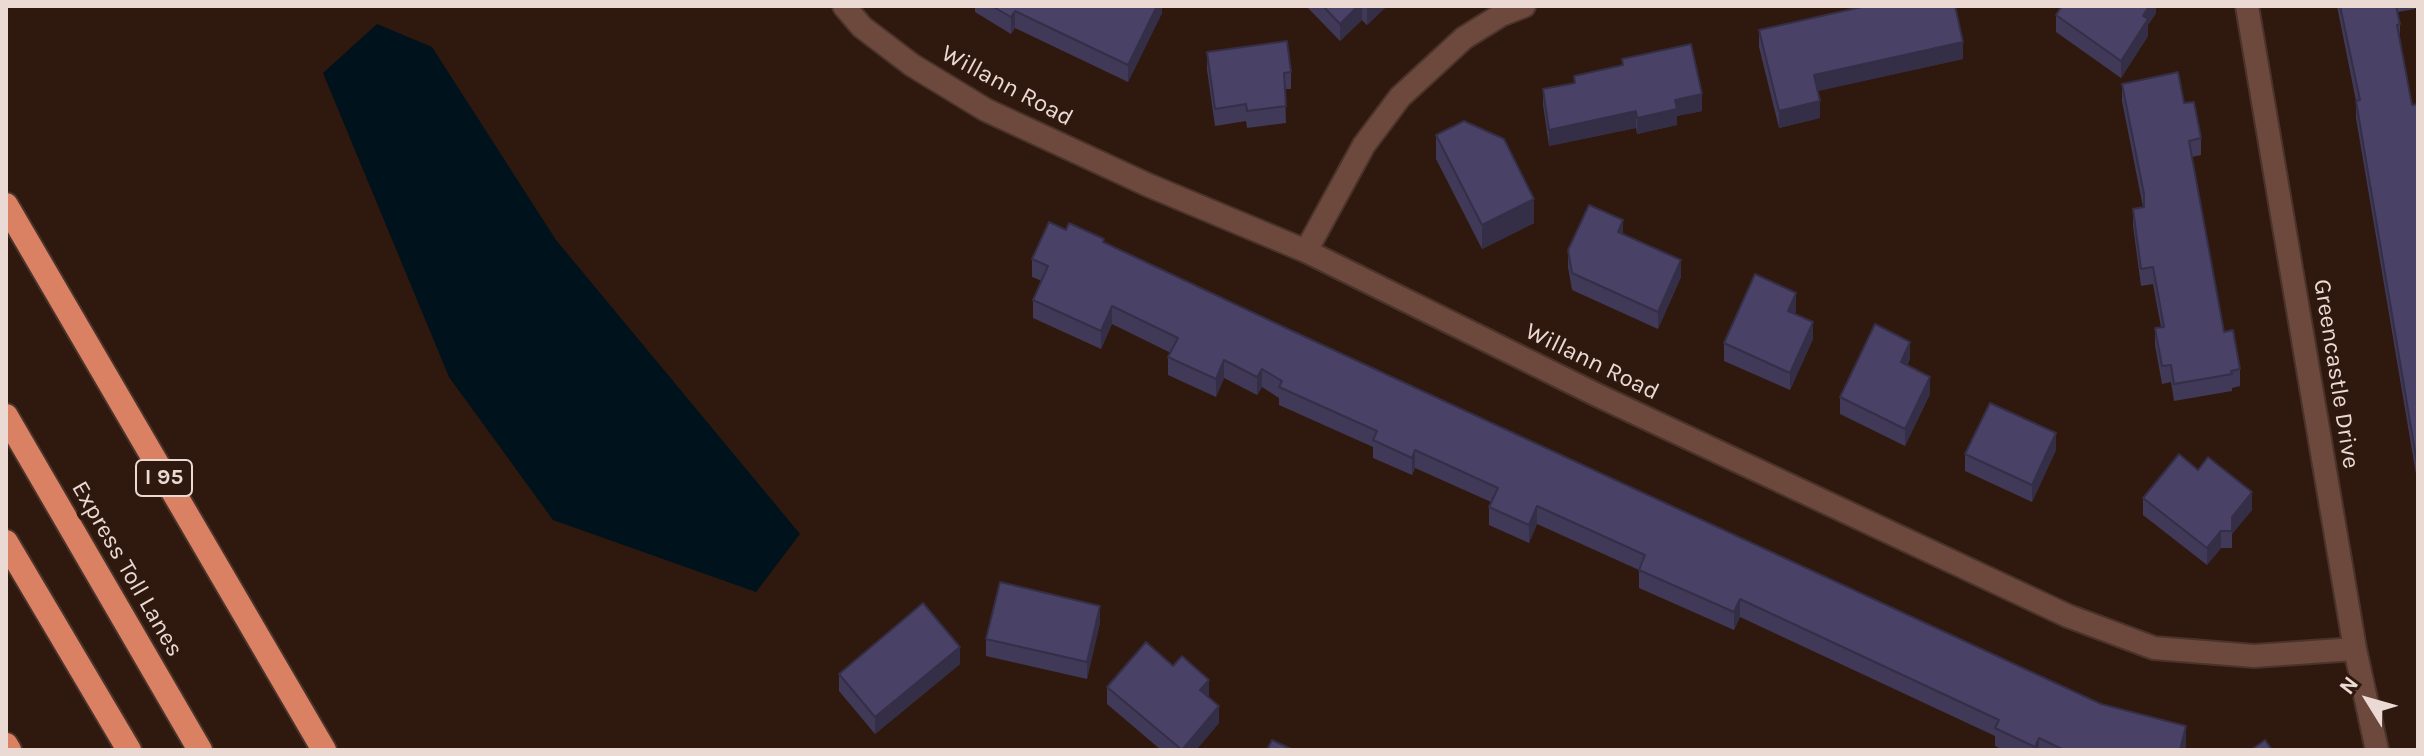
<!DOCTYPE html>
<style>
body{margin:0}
#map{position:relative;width:2424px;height:756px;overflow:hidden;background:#2f180e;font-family:Karla,sans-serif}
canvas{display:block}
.frame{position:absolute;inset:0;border:8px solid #ebdad4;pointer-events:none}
.north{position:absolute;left:2328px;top:660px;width:80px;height:80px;-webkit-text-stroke:6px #2f180e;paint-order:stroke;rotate:307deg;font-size:22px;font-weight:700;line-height:32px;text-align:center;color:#ebdad4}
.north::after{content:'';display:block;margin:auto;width:28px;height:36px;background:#ebdad4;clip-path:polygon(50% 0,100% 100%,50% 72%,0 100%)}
</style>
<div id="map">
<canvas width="2424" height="756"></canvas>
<div class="frame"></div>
<div class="north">N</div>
</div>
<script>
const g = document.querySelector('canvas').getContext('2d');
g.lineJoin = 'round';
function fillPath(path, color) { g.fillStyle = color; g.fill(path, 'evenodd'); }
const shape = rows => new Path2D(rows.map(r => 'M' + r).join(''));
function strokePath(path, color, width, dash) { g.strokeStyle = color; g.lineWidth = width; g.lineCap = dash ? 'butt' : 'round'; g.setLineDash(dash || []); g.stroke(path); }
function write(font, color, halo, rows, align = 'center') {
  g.font = font + ' Karla,sans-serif'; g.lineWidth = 8; g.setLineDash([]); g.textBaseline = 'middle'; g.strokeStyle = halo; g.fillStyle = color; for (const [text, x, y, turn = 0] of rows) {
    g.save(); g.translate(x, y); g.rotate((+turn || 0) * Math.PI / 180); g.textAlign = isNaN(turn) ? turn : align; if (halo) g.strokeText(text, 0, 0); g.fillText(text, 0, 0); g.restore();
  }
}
fillPath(shape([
 [377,24,432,47,556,240,800,534,756,592,553,520,449,377,323,73]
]), '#00121c');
const minor = shape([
 [844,6,862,27,912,65,986,110,1148,185,1306,251,1599,396,2068,616,2154,648,2254,656,2355,649],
 [2247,6,2355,649,2377,750],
 [1306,251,1364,145,1400,97,1464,38,1501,15,1524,6]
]);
const motorway = shape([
 [6,205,324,750],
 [6,416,200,750],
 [6,542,129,750],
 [6,745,9,750]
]);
strokePath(minor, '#49332a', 26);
strokePath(motorway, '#49332a', 28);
strokePath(minor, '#6d493d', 22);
strokePath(motorway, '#db8163', 24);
fillPath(shape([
 [975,6,1162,6,1162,13,1128,82,1015,28,1011,34,975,12],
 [1306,6,1387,6,1367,25,1362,20,1340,41],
 [2156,6,2156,13,2148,25,2148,36,2121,78,2056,32,2056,15],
 [2337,6,2415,6,2415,9,2398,12,2400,24,2400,41,2412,105,2418,104,2418,486,2356,118,2356,101],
 [1759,30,1963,59,1817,91,1820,118,1779,128,1759,47],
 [1207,52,1291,72,1291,89,1285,89,1286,123,1247,128,1246,121,1215,126,1207,70],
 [1622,59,1702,111,1677,116,1677,125,1637,134,1636,128,1549,146,1543,105,1543,89,1574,83,1574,76,1622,66],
 [2122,84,2184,103,2201,138,2201,155,2192,157,2224,332,2240,369,2240,386,2232,388,2232,391,2174,401,2171,382,2162,384,2155,345,2155,328,2161,327,2153,284,2141,286,2133,226,2133,209,2143,207,2122,101],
 [1436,135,1534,223,1482,249,1436,159],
 [1066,230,1104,243,2186,744,2185,750,2003,750,1995,746,1995,736,1740,617,1734,630,1639,588,1639,570,1537,524,1529,543,1489,525,1489,507,1491,502,1415,468,1412,475,1373,458,1373,447,1279,405,1279,398,1262,387,1257,395,1224,378,1216,397,1168,375,1168,357,1171,353,1112,324,1101,349,1033,318,1033,300,1042,281,1032,277,1032,259],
 [1623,234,1681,277,1658,329,1572,290,1568,267,1568,250],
 [1796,310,1795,314,1813,339,1790,390,1724,361,1724,343],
 [1910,359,1907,366,1930,394,1905,446,1840,414,1840,397],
 [2056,450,2032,502,1965,471,1965,454],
 [2198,470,2252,510,2232,534,2232,548,2221,548,2207,565,2143,515,2143,498],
 [1100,623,1087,679,986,656,986,639],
 [960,664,875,734,839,691,839,674],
 [1107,687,1209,697,1219,723,1196,750,1161,750,1107,704]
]), '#403958');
fillPath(shape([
 [1157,6,1162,6,1162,13,1128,82,1128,65],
 [1358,6,1362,6,1362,20,1340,41,1340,24],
 [1369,6,1387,6,1367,25,1367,8],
 [2149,6,2156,6,2156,13,2148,25,2148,36,2121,78,2121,61,2143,16],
 [1015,11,1015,28,1011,34,1011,17],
 [1963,42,1963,59,1814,92,1814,75],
 [1702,94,1702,111,1677,116,1677,125,1637,134,1637,118,1675,100],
 [1820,101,1820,118,1779,128,1779,111],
 [1636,111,1636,128,1549,146,1549,130],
 [1534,199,1534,223,1482,249,1482,225],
 [1623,220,1623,237,1618,232],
 [1681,260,1681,277,1658,329,1658,312],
 [1796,293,1796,310,1788,328,1788,311],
 [1112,306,1112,324,1101,349,1101,331],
 [1813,322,1813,339,1790,390,1790,373],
 [1910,342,1910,359,1901,380,1901,362],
 [1224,360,1224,378,1216,397,1216,379],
 [1262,369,1262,387,1257,395,1257,377],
 [1930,377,1930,394,1905,446,1905,429],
 [2056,433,2056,450,2032,502,2032,485],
 [1415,450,1415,468,1412,475,1412,458],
 [2252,492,2252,510,2232,534,2232,517],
 [1537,506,1537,524,1529,543,1529,525],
 [2221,531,2221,548,2207,565,2207,548],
 [1740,599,1740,617,1734,630,1734,612],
 [1100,606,1100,623,1087,679,1087,662],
 [960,647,960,664,875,734,875,717],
 [1209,680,1209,697,1200,690],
 [1219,706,1219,723,1196,750,1182,750],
 [2186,726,2186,744,2185,750,2180,750],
 [2039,738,2039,750,2035,750,2035,747]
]), '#342e47');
const building = shape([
 [992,6,1157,6,1128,65,1015,11,1011,17,992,6],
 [1323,6,1358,6,1340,24,1323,6],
 [1866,6,1955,6,1963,42,1814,75,1820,101,1779,111,1759,30,1866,6],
 [2062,6,2149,6,2143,16,2148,19,2121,61,2056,15,2062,6],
 [2340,6,2396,6,2400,24,2397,25,2412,105,2418,104,2418,469,2356,101,2360,100,2340,6],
 [1287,41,1291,72,1284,73,1286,106,1247,111,1246,104,1215,109,1207,52,1287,41],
 [1691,44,1702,94,1675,100,1677,109,1637,118,1636,111,1549,130,1543,89,1575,83,1574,76,1623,65,1622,59,1691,44],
 [2178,72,2184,103,2194,102,2201,138,2189,141,2224,332,2233,330,2240,369,2231,371,2232,374,2174,384,2171,365,2162,366,2155,328,2164,327,2153,267,2141,269,2133,209,2144,207,2144,194,2122,84,2178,72],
 [1464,121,1504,139,1534,199,1482,225,1436,135,1464,121],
 [1589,205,1623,220,1618,232,1681,260,1658,312,1572,273,1568,250,1589,205],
 [1049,222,1066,230,1069,223,1104,239,1103,242,1288,329,2101,704,2186,726,2180,750,2064,750,2039,738,2035,747,1995,728,1999,720,1740,599,1734,612,1639,570,1645,555,1537,506,1529,525,1489,507,1498,488,1415,450,1412,458,1373,440,1377,431,1279,387,1282,381,1262,369,1257,377,1224,360,1216,379,1168,357,1178,338,1112,306,1101,331,1033,300,1048,266,1032,259,1049,222],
 [1755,274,1796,293,1788,311,1813,322,1790,373,1724,343,1755,274],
 [1875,324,1910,342,1901,362,1930,377,1905,429,1840,397,1875,324],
 [1990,403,2056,433,2032,485,1965,454,1990,403],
 [2179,454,2198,470,2208,457,2252,492,2232,517,2232,531,2221,531,2207,548,2143,498,2179,454],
 [1000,582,1100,606,1087,662,986,639,1000,582],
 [923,603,960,647,875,717,839,674,923,603],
 [1146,642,1173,666,1182,656,1209,680,1200,690,1219,706,1182,750,1107,687,1146,642],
 [1272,740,1293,750,1267,750,1272,740],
 [2265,740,2272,750,2251,750,2265,740]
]);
fillPath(building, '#4a4266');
strokePath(building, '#342e47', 2);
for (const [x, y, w] of [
 [164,478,56]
]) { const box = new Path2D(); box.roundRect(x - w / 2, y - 18, w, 36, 6); g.fillStyle = '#2f180e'; g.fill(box); strokePath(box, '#ebdad4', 2); }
write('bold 22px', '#ebdad4', null, [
 ["I 95",164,478]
]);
write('24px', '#ebdad4', '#2f180e', [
 ["Willann Road",1007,86,28],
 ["Willann Road",1592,362,26],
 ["Greencastle Drive",2336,374,81],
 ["Express Toll Lanes",127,569,60]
]);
</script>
